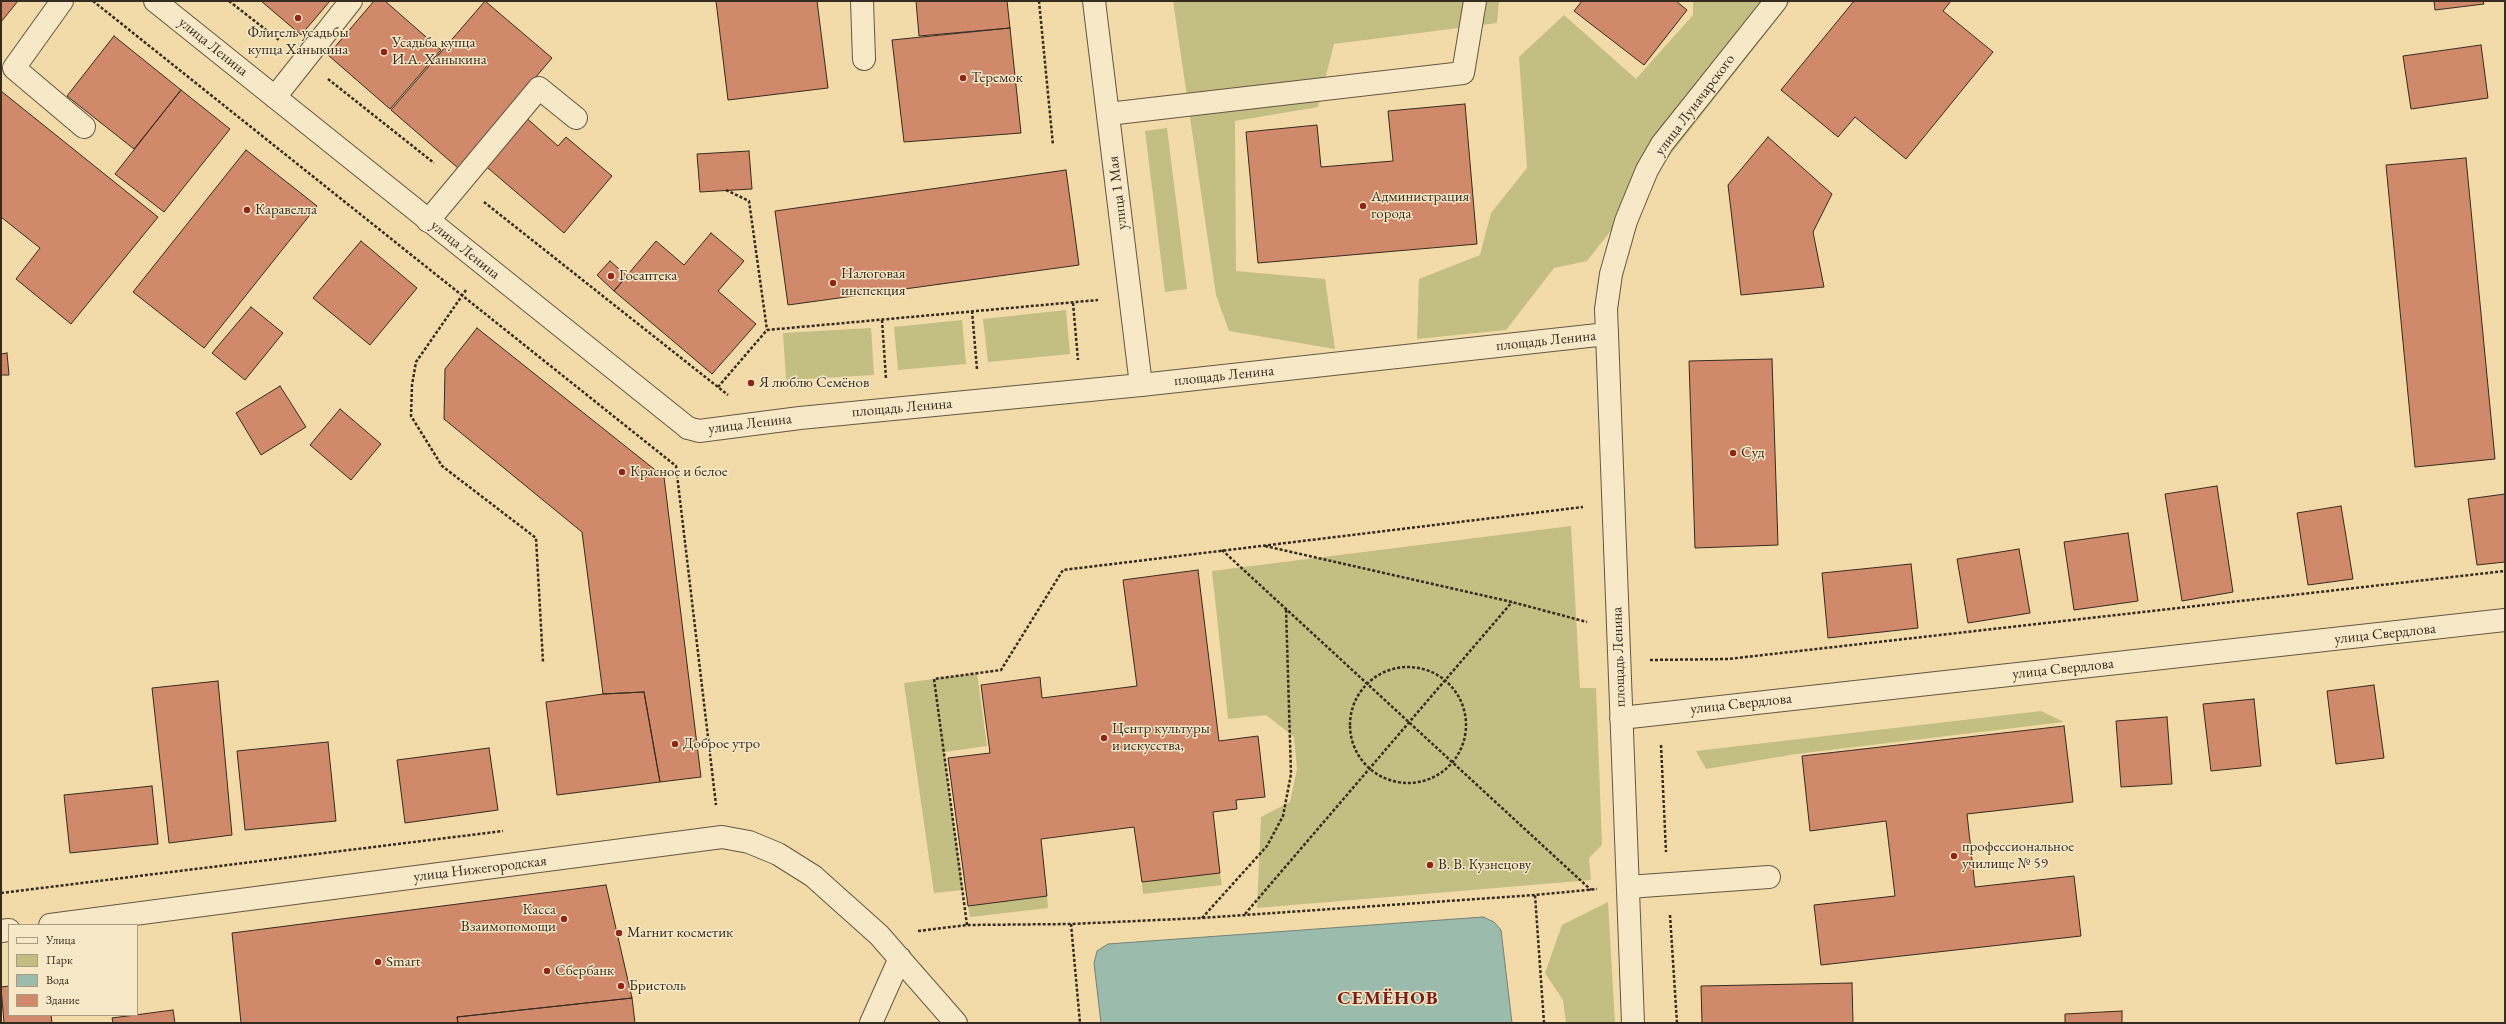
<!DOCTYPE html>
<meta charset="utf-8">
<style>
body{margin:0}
#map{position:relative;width:2506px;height:1024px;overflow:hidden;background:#f2dba9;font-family:"EB Garamond",serif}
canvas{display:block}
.frame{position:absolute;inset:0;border:2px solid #362b20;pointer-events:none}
.legend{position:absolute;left:8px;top:924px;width:130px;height:92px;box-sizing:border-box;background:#f7e8c7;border:1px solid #aa9c84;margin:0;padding:5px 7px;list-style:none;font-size:12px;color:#362b20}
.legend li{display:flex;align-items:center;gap:8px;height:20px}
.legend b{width:20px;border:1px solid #aa9c84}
</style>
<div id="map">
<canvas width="2506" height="1024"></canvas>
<div class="frame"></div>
<ul class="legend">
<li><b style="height:5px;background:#f7e8c7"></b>Улица</li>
<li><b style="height:11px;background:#c3be82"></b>Парк</li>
<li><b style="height:11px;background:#9bbbad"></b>Вода</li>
<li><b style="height:11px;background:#d08a6b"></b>Здание</li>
</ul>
</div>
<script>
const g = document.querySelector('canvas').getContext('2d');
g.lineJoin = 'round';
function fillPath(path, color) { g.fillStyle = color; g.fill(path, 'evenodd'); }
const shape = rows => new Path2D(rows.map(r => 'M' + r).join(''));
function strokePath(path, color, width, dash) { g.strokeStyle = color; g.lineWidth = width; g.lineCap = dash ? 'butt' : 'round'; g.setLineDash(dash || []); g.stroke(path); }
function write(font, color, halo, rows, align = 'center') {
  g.font = font + ' "EB Garamond",serif'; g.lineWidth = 3; g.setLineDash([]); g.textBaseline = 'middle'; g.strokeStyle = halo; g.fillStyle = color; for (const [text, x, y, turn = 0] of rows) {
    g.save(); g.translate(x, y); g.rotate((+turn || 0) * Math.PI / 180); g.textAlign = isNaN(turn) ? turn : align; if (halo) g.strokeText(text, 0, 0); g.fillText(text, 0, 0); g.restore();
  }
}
fillPath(shape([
 [1173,1,1499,1,1497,23,1334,44,1318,107,1235,121,1236,271,1325,279,1335,349,1229,331,1216,295],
 [1693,1,1791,1,1587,261,1554,268,1506,330,1417,339,1419,279,1480,255,1491,213,1527,168,1519,57,1564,15,1636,79,1693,15],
 [1167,128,1187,289,1165,292,1145,131],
 [1066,310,1070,354,988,362,983,319],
 [962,320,966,364,898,370,894,327],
 [871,328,874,375,786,380,783,333],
 [1571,526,1580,688,1596,688,1602,845,1589,858,1591,880,1257,908,1261,817,1290,802,1297,769,1294,737,1266,715,1228,719,1212,571],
 [977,673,987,746,944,752,963,890,934,893,904,683],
 [2041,711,2064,722,1796,754,1706,769,1696,751],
 [1220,873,1222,885,1143,894,1142,882],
 [1047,896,1048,908,970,917,968,906],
 [1608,902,1615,1023,1566,1023,1563,1000,1545,973,1562,925]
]), '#c3be82');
const water = shape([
 [1483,917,1494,922,1501,930,1512,1023,1101,1023,1094,963,1097,951,1108,944,1483,917]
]);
fillPath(water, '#9bbbad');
strokePath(water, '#738175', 1);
const building = shape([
 [1,1,18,1,1,22,1,1],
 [261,1,330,1,301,35,261,1],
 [374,1,385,1,441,50,390,109,328,55,374,1],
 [485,1,552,58,458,168,391,110,485,1],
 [716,1,817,1,828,88,728,100,716,1],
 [916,1,1007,1,1010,28,919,36,916,1],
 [1582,1,1676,1,1687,10,1644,65,1574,11,1582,1],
 [1854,1,1951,1,1943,11,1993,52,1906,159,1855,117,1838,137,1781,90,1854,1],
 [2434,1,2483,1,2484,4,2435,10,2434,1],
 [1010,28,1021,133,904,142,892,40,1010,28],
 [114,36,181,90,134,149,67,96,114,36],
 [2481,45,2488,98,2411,109,2403,56,2481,45],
 [181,90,230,129,164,212,115,174,181,90],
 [1,91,158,217,71,324,16,279,40,248,1,217,1,91],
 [1465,104,1477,244,1258,263,1246,132,1317,125,1321,167,1393,161,1388,111,1465,104],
 [523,115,558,146,566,137,612,176,564,233,482,163,523,115],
 [1768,137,1832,194,1813,232,1824,287,1741,295,1728,185,1768,137],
 [246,150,317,206,204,348,133,292,246,150],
 [749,151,752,189,700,192,697,154,749,151],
 [2466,158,2495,459,2415,467,2386,165,2466,158],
 [1066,170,1079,265,788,305,775,211,1066,170],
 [711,233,744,261,718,291,756,324,712,374,614,291,656,241,684,265,711,233],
 [361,241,417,288,370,345,313,298,361,241],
 [610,261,627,276,614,291,597,275,610,261],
 [251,307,283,333,245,380,212,353,251,307],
 [477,328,664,477,701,777,660,782,644,692,603,694,582,532,444,419,445,369,477,328],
 [7,353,9,375,1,375,1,354,7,353],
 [1772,359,1778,545,1695,548,1689,361,1772,359],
 [280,386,306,427,261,455,236,413,280,386],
 [340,409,381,444,351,480,310,445,340,409],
 [2217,486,2233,592,2182,601,2165,494,2217,486],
 [2505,494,2505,562,2477,565,2468,499,2505,494],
 [2341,506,2353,579,2308,585,2297,513,2341,506],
 [2128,533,2138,601,2074,610,2064,542,2128,533],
 [2019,549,2030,613,1968,623,1957,559,2019,549],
 [1911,564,1918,628,1828,638,1822,573,1911,564],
 [1198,570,1219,741,1258,736,1265,797,1236,800,1237,809,1213,812,1220,873,1142,882,1134,827,1041,839,1047,896,968,906,948,758,990,753,981,685,1040,677,1042,698,1137,686,1123,580,1198,570],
 [218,681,232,835,169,843,152,688,218,681],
 [2374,685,2384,758,2336,764,2327,691,2374,685],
 [644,692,660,782,557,795,546,702,603,694,644,692],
 [2254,699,2261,766,2211,771,2203,704,2254,699],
 [2167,717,2172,784,2121,787,2116,721,2167,717],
 [2064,726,2073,802,1967,814,1975,887,2074,876,2081,936,1821,965,1814,905,1895,896,1886,821,1810,831,1802,756,2064,726],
 [328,742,336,821,245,830,237,751,328,742],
 [489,748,498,810,405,823,397,760,489,748],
 [152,786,158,844,70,853,64,795,152,786],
 [606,885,632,998,457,1017,458,1023,241,1023,232,933,606,885],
 [1852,983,1853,1023,1702,1023,1701,986,1852,983],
 [9,986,9,1015,51,1015,52,1023,4,1023,1,987,9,986],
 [632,998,635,1023,458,1023,457,1017,632,998],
 [173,1010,175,1023,113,1023,112,1018,173,1010],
 [2122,1011,2122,1023,2065,1023,2065,1014,2122,1011]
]);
fillPath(building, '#d08a6b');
strokePath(building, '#362b20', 1);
const lane = shape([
 [62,1,14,68,84,127],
 [862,1,864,59],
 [275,97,351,1],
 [1108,114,1463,73,1475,1],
 [428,221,539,88,576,118],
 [688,428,699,431,800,418,1141,385,1607,334],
 [1628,887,1769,877]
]);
const street = shape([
 [155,1,688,428],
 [1094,1,1141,385],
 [1621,718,2505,620],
 [50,925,722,837,749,842,778,854,813,876,879,935,956,1023],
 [1,931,9,930],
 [871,1023,900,958],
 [1633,1023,1607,334,1606,309,1611,274,1626,221,1647,170,1662,144,1776,1]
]);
strokePath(lane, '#655742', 24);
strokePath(street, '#655742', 24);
strokePath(shape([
 [93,1,676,466,716,805],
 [229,1,279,40],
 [1039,1,1053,145],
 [328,79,434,163],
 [726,190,749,201,767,330],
 [484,202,728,395],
 [466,290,416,362,412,385,411,416,442,466,536,538,543,662],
 [1073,303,1078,360],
 [972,311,977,369],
 [882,320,886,379],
 [718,387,767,330,1098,300],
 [1265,546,1512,602,1587,622],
 [1222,550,1591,890],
 [1650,660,1728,659,2505,571],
 '1350 725a58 58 0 1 1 116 0a58 58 0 1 1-116 0Z',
 [1661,745,1666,852],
 [1,893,503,831],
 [1245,914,1512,602],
 [1670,915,1677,1023],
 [1202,918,1267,846,1283,816,1291,774,1286,609],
 [1071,924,1080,1023],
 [967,925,934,679,1001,670,1063,570,1583,507],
 [918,931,967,925,1071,924,1201,918,1535,895],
 [1544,1023,1535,895,1597,889]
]), '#362b20', 2.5, [3, 2]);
strokePath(lane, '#f7e8c7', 22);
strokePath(street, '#f7e8c7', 22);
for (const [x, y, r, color] of [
 [298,18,4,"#8f2418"],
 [384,52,4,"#8f2418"],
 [963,78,4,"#8f2418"],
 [1363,206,4,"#8f2418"],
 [247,210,4,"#8f2418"],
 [611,276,4,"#8f2418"],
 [833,283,4,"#8f2418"],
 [751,383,4,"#8f2418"],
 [1733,453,4,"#8f2418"],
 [622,472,4,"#8f2418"],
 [1104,738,4,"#8f2418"],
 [675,744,4,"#8f2418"],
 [1954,856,4,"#8f2418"],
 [1430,865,4,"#8f2418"],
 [564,919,4,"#8f2418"],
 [619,933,4,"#8f2418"],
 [378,962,4,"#8f2418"],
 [547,971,4,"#8f2418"],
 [621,986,4,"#8f2418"]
]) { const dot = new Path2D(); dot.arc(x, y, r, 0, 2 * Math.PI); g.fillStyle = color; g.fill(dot); strokePath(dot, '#f7e8c7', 1.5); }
write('15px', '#362b20', '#f7e8c7', [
 ["Флигель усадьбы",298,33,"center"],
 ["купца Ханыкина",298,50,"center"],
 ["Усадьба купца",392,43],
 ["И.А. Ханыкина",392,60],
 ["Теремок",971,78],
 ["Администрация",1371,197],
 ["города",1371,214],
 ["Каравелла",255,210],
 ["Налоговая",841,274],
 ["инспекция",841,291],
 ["Госаптека",619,276],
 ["Я люблю Семёнов",759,383],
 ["Суд",1741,453],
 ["Красное и белое",630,472],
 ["Центр культуры",1112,729],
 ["и искусства,",1112,746],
 ["Доброе утро",683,744],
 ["профессиональное",1962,847],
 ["училище № 59",1962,864],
 ["В. В. Кузнецову",1438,865],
 ["Касса",556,910,"right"],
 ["Взаимопомощи",556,927,"right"],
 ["Магнит косметик",627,933],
 ["Smart",386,962],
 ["Сбербанк",555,971],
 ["Бристоль",629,986]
], 'left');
write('15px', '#362b20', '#f7e8c7', [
 ["улица Ленина",213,47,39],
 ["улица Луначарского",1695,105,-53],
 ["улица 1 Мая",1118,193,-97],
 ["улица Ленина",465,250,39],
 ["площадь Ленина",1546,341,-6],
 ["площадь Ленина",1224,376,-6],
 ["площадь Ленина",902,408,-5],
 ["улица Ленина",750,424,-7],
 ["улица Свердлова",2385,634,-6],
 ["площадь Ленина",1619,657,-92],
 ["улица Свердлова",2063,669,-6],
 ["улица Свердлова",1741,704,-6],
 ["улица Нижегородская",480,869,-7]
]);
g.letterSpacing = '1px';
write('bold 19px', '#7a1f14', '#f7e8c7', [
 ["СЕМЁНОВ",1388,999]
]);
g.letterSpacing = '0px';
</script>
